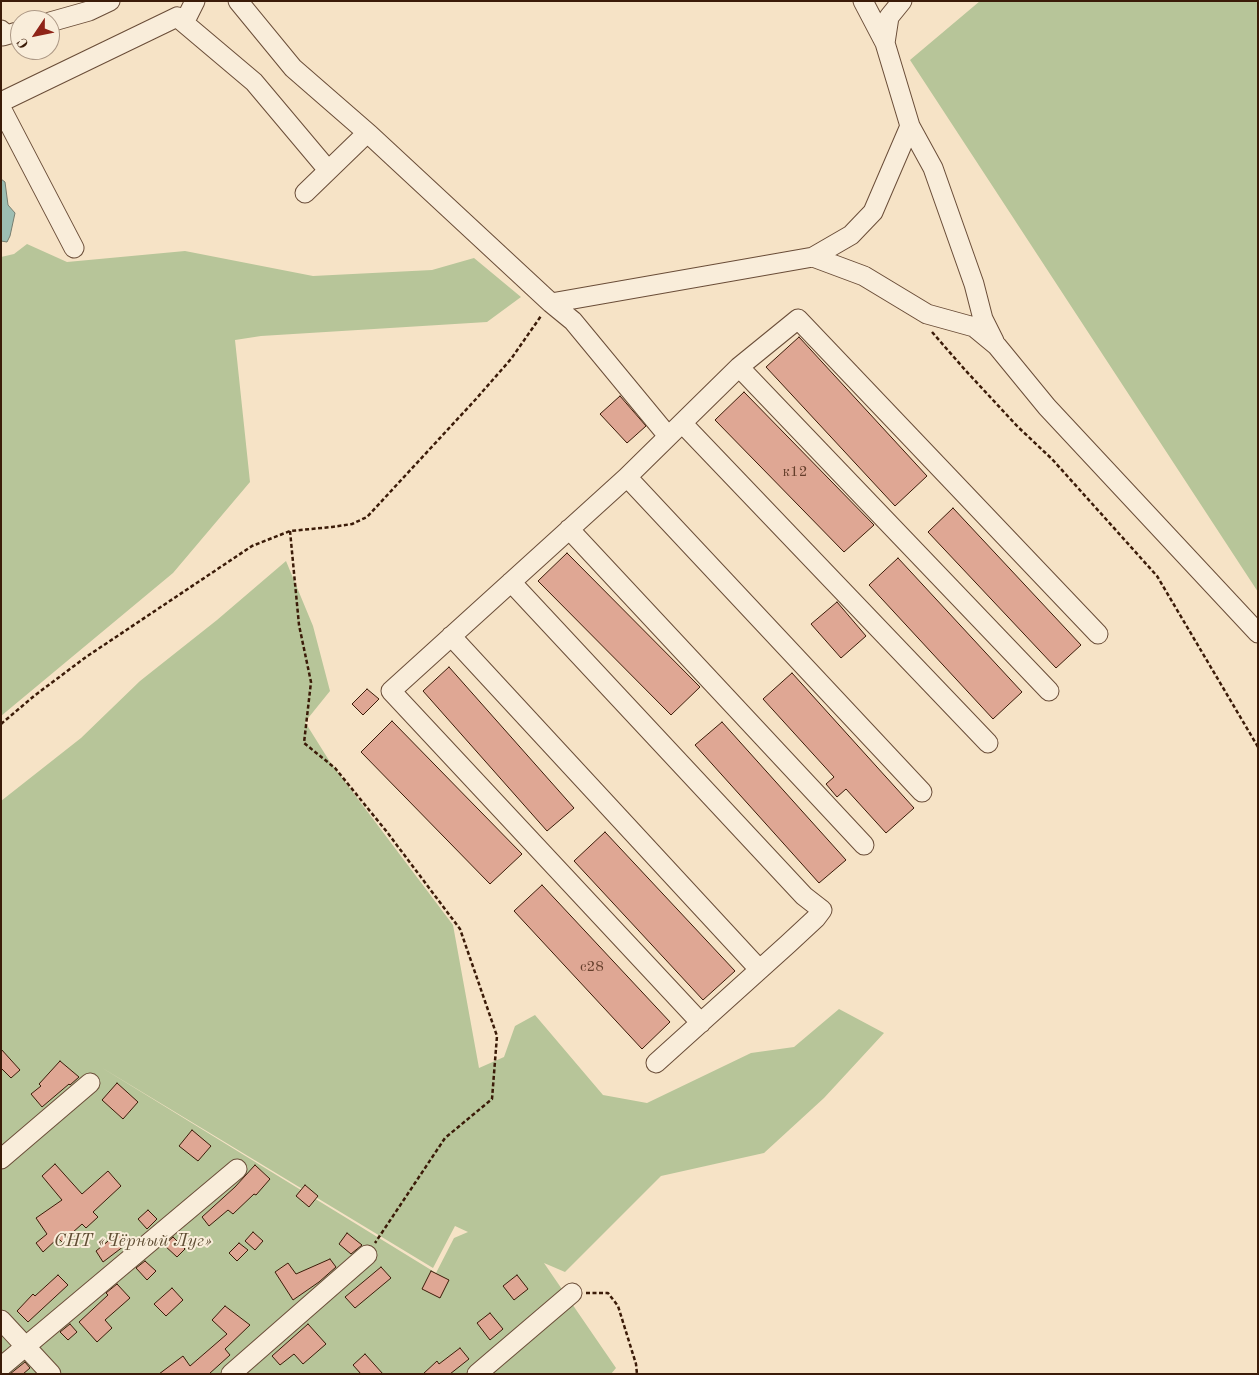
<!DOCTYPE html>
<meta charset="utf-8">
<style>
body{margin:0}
#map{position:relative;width:1259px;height:1375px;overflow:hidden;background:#f6e3c6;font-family:"Old Standard TT",serif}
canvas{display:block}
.frame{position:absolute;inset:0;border:2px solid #3b1b08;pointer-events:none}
.north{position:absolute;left:10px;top:10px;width:50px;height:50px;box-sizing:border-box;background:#f9edda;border:1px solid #ad9986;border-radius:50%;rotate:236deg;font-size:14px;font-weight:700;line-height:20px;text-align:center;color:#3b1b08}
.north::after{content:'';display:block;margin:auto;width:18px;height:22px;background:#8f2418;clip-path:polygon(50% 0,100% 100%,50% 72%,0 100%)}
</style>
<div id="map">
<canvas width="1259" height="1375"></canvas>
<div class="frame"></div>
<div class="north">С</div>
</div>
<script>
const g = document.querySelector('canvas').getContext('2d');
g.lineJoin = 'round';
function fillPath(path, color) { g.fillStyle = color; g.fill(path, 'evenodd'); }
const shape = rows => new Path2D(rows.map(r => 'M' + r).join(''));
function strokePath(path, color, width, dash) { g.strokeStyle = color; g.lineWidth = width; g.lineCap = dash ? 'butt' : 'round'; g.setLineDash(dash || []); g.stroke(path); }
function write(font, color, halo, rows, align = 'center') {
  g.font = font + ' "Old Standard TT",serif'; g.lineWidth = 4; g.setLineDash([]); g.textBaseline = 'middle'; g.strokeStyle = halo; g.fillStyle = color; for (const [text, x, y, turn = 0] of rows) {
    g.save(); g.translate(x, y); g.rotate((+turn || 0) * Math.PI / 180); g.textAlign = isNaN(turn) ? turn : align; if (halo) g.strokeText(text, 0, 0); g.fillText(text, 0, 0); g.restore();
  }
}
fillPath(shape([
 [980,1,1258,1,1258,592,910,60],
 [27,244,67,262,185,251,313,276,432,270,474,258,521,297,487,322,261,336,235,340,250,482,173,573,1,716,1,257,14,254],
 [286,561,313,626,330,691,305,722,330,762,453,925,479,1068,504,1057,515,1026,535,1015,603,1095,647,1103,751,1053,794,1047,839,1009,884,1033,824,1098,764,1153,661,1176,565,1272,544,1263,616,1368,611,1374,1,1374,1,801,81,738,140,681,217,620],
 [99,1066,433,1268,455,1226,468,1232,454,1238,436,1273]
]), '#b7c599');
const water = shape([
 [1,179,5,182,8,205,15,213,10,236,7,242,1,241,1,179]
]);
fillPath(water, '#9dbeb3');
strokePath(water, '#767d6f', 1);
const building = shape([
 [799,337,927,476,895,506,766,367,799,337],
 [744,392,874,525,844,552,715,420,744,392],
 [620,396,646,426,627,443,600,414,620,396],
 [953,508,1081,645,1056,668,928,532,953,508],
 [567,553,700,687,671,715,538,581,567,553],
 [898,558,1022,692,993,719,869,585,898,558],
 [837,602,866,636,841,658,811,624,837,602],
 [449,667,574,808,547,831,423,691,449,667],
 [792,673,914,808,886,833,846,789,837,797,826,784,834,777,763,699,792,673],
 [367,689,379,699,363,715,352,704,367,689],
 [392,721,522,854,490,884,361,752,392,721],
 [722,722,846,860,819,883,695,745,722,722],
 [605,832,735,971,703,1000,574,861,605,832],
 [542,885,670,1022,642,1049,514,911,542,885],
 [1,1049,20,1070,11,1078,1,1068,1,1049],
 [60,1061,79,1077,70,1085,69,1084,42,1107,31,1094,41,1086,39,1084,60,1061],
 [117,1083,138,1102,123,1119,102,1100,117,1083],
 [192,1130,211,1146,198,1161,179,1146,192,1130],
 [55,1164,82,1194,108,1171,121,1186,93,1212,98,1217,86,1228,82,1224,62,1242,58,1238,43,1252,36,1243,47,1234,36,1218,62,1200,42,1176,55,1164],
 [255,1165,270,1179,256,1195,254,1194,233,1214,228,1210,209,1226,202,1217,235,1187,255,1165],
 [305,1185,318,1196,309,1207,296,1196,305,1185],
 [148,1210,157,1219,147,1229,138,1219,148,1210],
 [253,1232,263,1241,255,1250,245,1241,253,1232],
 [118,1233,128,1243,103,1262,96,1251,118,1233],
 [347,1233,362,1245,351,1254,339,1244,347,1233],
 [173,1237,185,1249,177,1257,164,1245,173,1237],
 [239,1243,248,1250,237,1261,229,1253,239,1243],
 [330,1259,336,1267,319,1282,293,1300,275,1272,288,1263,296,1274,330,1259],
 [145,1261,156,1271,147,1280,136,1268,145,1261],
 [381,1267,391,1278,355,1308,345,1297,381,1267],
 [431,1271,449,1280,440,1298,422,1289,431,1271],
 [58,1275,68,1285,28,1322,17,1311,33,1294,35,1296,58,1275],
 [517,1275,528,1289,514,1300,503,1286,517,1275],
 [117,1284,130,1298,105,1320,112,1328,97,1342,79,1322,108,1295,106,1293,117,1284],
 [172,1288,183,1300,166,1316,154,1304,172,1288],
 [225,1306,250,1325,225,1349,230,1355,209,1374,159,1374,183,1356,190,1366,227,1334,212,1320,225,1306],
 [490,1313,503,1329,490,1340,477,1323,490,1313],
 [70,1324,77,1332,68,1340,60,1332,70,1324],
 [308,1324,326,1344,303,1364,294,1354,280,1365,272,1356,308,1324],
 [460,1348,469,1359,450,1374,423,1374,437,1361,439,1364,460,1348],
 [365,1354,383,1374,361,1374,353,1365,365,1354],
 [25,1362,30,1368,23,1374,10,1374,25,1362]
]);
fillPath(building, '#dfa794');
strokePath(building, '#3b1b08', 1);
const minor = shape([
 [238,1,293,68,370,135,551,303,573,321,668,436],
 [50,22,89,11,110,1],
 [184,23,195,1],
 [1,30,3,36,20,31],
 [885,43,889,17,902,1],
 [1,102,177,17,254,82,328,170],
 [1,108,74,248],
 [910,126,933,168,974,284,983,319,994,341],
 [305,193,367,133],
 [813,257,864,276,927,314,974,327,997,346,1047,407,1258,633],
 [551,303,813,257,851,235,873,212,910,126,885,43,863,1],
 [739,367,1049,691],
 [683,424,988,743],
 [627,477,922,792],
 [569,529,864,845],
 [511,582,804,896,822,910,816,918,788,944,656,1063],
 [451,636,759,969],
 [701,1023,391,691,627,477,739,367,798,319,1098,634],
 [1,1159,90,1083],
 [1,1320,51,1374],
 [1,1367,237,1169],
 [231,1374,367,1255],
 [477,1374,572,1293]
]);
strokePath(minor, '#6a4d38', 21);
strokePath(shape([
 [932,332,966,371,1018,427,1052,459,1157,576,1258,747],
 [290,531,299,625,311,682,304,743,335,768,387,832,460,929,497,1036,492,1099,445,1138,375,1243],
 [1,724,34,696,86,657,252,546,290,531,332,527,352,524,367,517,476,399,511,359,541,316],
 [586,1293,608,1293,618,1306,636,1364,637,1374]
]), '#3b1b08', 2.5, [4, 2.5]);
strokePath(minor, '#f9edda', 19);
write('15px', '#643e2b', null, [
 ["к12",795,472],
 ["с28",592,967]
]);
write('italic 18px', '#604e34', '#f9edda', [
 ["СНТ «Чёрный Луг»",133,1241]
]);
</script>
